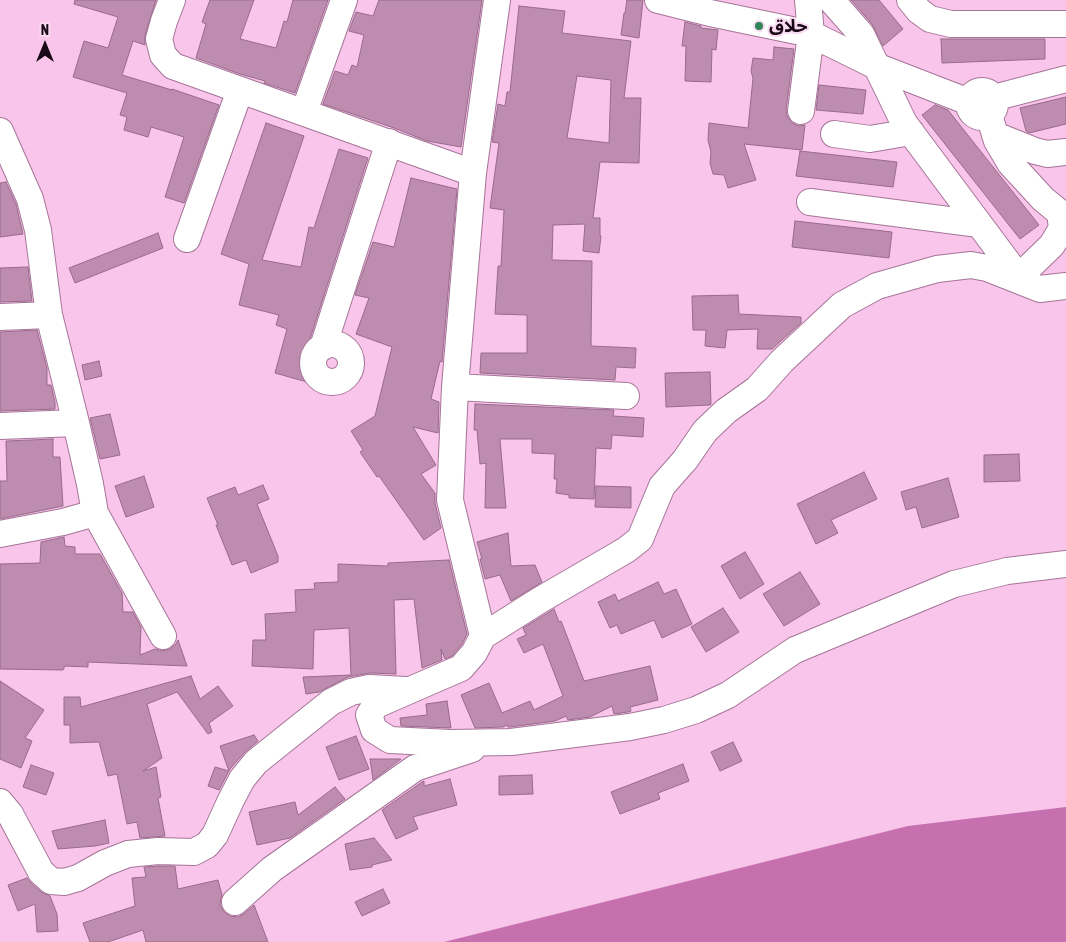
<!DOCTYPE html>
<meta charset="utf-8">
<style>
body{margin:0}
#map{position:relative;width:1066px;height:942px;overflow:hidden;background:#f9c5ea;font-family:"Asap Condensed",sans-serif}
canvas{display:block}
.north{position:absolute;left:20px;top:20px;width:50px;height:50px;-webkit-text-stroke:4px #f9daf0;paint-order:stroke;rotate:0deg;font-size:14px;font-weight:700;line-height:20px;text-align:center;color:#1a0916}
.north::after{content:'';display:block;margin:auto;width:18px;height:22px;background:#1a0916;clip-path:polygon(50% 0,100% 100%,50% 72%,0 100%)}
</style>
<div id="map">
<canvas width="1066" height="942"></canvas>
<div class="north">N</div>
</div>
<script>
const g = document.querySelector('canvas').getContext('2d');
g.lineJoin = 'round';
function fillPath(path, color) { g.fillStyle = color; g.fill(path, 'evenodd'); }
const shape = rows => new Path2D(rows.map(r => 'M' + r).join(''));
function strokePath(path, color, width, dash) { g.strokeStyle = color; g.lineWidth = width; g.lineCap = dash ? 'butt' : 'round'; g.setLineDash(dash || []); g.stroke(path); }
function write(font, color, halo, rows, align = 'center') {
  g.font = font + ' "Asap Condensed","Noto Sans Arabic",sans-serif'; g.lineWidth = 4; g.setLineDash([]); g.textBaseline = 'middle'; g.strokeStyle = halo; g.fillStyle = color; for (const [text, x, y, turn = 0] of rows) {
    g.save(); g.translate(x, y); g.rotate((+turn || 0) * Math.PI / 180); g.textAlign = isNaN(turn) ? turn : align; if (halo) g.strokeText(text, 0, 0); g.fillText(text, 0, 0); g.restore();
  }
}
fillPath(shape([
 [1066,807,1066,942,444,942,908,826]
]), '#c670b0');
const building = shape([
 [75,0,156,0,145,35,145,45,133,41,122,75,172,90,172,89,219,105,184,203,165,197,184,137,151,127,148,137,124,130,127,117,120,115,127,93,73,77,84,41,108,48,118,17,74,4,75,0],
 [210,0,254,0,240,39,276,48,284,21,287,22,293,0,328,0,295,93,264,83,265,81,240,74,196,58,206,24,202,22,210,0],
 [379,0,482,0,461,147,427,141,394,128,323,104,335,71,348,75,352,65,357,67,364,35,349,31,356,12,373,16,379,0],
 [627,0,643,0,639,38,621,35,624,13,625,13,627,0],
 [851,0,879,0,903,29,883,46,872,24,851,0],
 [519,6,565,11,562,33,631,41,624,98,641,98,639,163,600,162,593,218,600,218,600,235,601,236,599,253,583,251,585,224,553,225,552,260,592,261,591,346,636,348,635,368,616,367,615,380,480,373,481,353,527,353,527,315,495,314,498,266,501,266,504,210,490,208,499,143,492,142,498,104,505,106,507,92,510,92,519,6],
 [577,76,611,80,609,143,567,138,577,76],
 [685,22,701,26,701,28,718,30,716,50,712,49,711,82,685,81,686,46,682,46,685,22],
 [941,39,1045,39,1045,59,942,63,941,39],
 [774,47,794,49,786,110,787,116,792,123,799,126,805,125,802,150,744,144,756,180,728,188,724,175,713,174,710,163,711,152,708,140,709,123,748,128,753,78,751,71,753,58,773,60,774,47],
 [819,85,866,90,863,114,816,110,819,85],
 [1066,97,1066,124,1029,133,1026,131,1020,108,1066,97],
 [935,105,948,110,1039,225,1020,239,922,115,935,105],
 [266,123,304,136,262,260,301,267,309,227,314,228,339,149,368,158,309,342,308,351,312,357,314,359,307,382,275,373,287,329,276,325,279,315,239,305,249,264,221,254,266,123],
 [800,151,897,162,893,187,796,176,800,151],
 [411,178,457,189,442,362,440,361,431,399,439,402,438,433,413,427,436,465,421,474,435,493,435,503,441,528,424,540,379,476,377,477,360,452,363,450,351,431,375,416,392,347,356,334,369,298,355,295,373,242,394,247,411,178],
 [6,182,16,204,23,234,0,237,0,183,6,182],
 [795,221,892,232,889,258,792,247,795,221],
 [158,233,163,248,75,283,69,268,158,233],
 [28,267,32,301,0,302,0,268,28,267],
 [738,295,739,314,801,317,801,323,772,349,757,349,758,329,727,330,725,348,705,346,706,330,693,330,692,296,738,295],
 [37,330,47,368,47,385,51,385,55,402,55,409,0,411,0,332,37,330],
 [99,361,102,376,85,380,82,365,99,361],
 [710,372,711,404,710,405,666,407,665,373,710,372],
 [475,404,614,410,613,416,644,418,643,437,612,435,611,449,596,448,594,499,569,498,569,495,556,493,557,479,554,479,555,454,532,453,532,439,500,439,506,508,485,508,486,463,480,464,477,430,474,430,475,404],
 [110,414,120,455,100,459,90,418,110,414],
 [53,439,53,457,60,457,63,506,0,519,0,481,7,481,6,441,53,439],
 [1019,454,1020,481,984,482,984,455,1019,454],
 [864,472,877,499,831,520,838,533,816,544,797,504,864,472],
 [144,476,154,507,126,517,115,486,144,476],
 [948,478,959,517,922,528,916,507,906,510,901,492,948,478],
 [263,485,269,499,257,504,278,556,278,562,251,573,246,560,232,565,216,525,218,525,207,498,235,487,238,495,263,485],
 [596,486,631,487,631,508,595,507,596,486],
 [508,533,511,566,535,565,542,582,511,601,500,575,485,579,480,559,482,559,477,542,508,533],
 [64,537,65,546,75,547,75,554,100,554,122,593,123,612,133,612,141,627,140,655,155,649,162,651,170,649,176,644,178,640,187,666,88,662,88,667,65,666,63,670,0,669,0,564,40,563,41,542,64,537],
 [745,552,764,584,740,599,721,566,745,552],
 [449,560,467,634,462,644,452,656,445,659,441,649,442,660,422,668,414,599,394,600,396,674,370,673,348,677,319,692,306,694,303,677,351,675,349,628,314,630,313,669,252,666,253,640,266,640,265,614,296,612,295,590,315,589,314,583,338,582,338,564,388,566,388,563,449,560],
 [800,572,820,604,784,626,763,594,800,572],
 [658,582,664,594,676,589,692,624,662,638,654,620,621,634,617,625,610,628,598,602,615,594,618,601,658,582],
 [723,608,739,632,706,652,691,627,723,608],
 [554,609,559,622,561,621,565,631,584,681,650,666,658,700,630,707,631,711,628,712,614,714,612,706,590,717,568,720,566,716,555,721,510,727,508,727,507,725,503,727,475,728,461,695,489,683,502,713,530,701,534,710,563,696,543,644,524,653,517,639,526,635,523,628,554,609],
 [191,676,200,699,218,686,233,706,209,723,212,732,208,734,177,692,147,704,162,758,143,771,156,767,161,797,158,798,165,836,140,838,137,822,127,824,117,774,108,776,99,742,70,743,70,725,64,725,64,697,80,697,81,707,191,676],
 [0,681,44,710,25,738,32,741,21,768,0,759,0,681],
 [447,701,451,728,401,726,400,718,427,715,426,704,447,701],
 [254,735,258,741,245,752,230,769,219,790,208,786,215,767,229,771,220,746,254,735],
 [356,736,369,769,339,780,326,747,356,736],
 [733,742,742,761,720,771,711,752,733,742],
 [370,759,401,759,373,780,370,759],
 [683,764,689,781,658,793,660,799,620,814,611,792,683,764],
 [31,765,54,773,46,795,23,787,31,765],
 [532,775,533,794,499,795,499,776,532,775],
 [450,779,457,805,413,817,418,829,396,839,382,810,422,782,424,781,424,786,450,779],
 [335,787,345,799,290,838,257,845,249,812,295,802,298,815,335,787],
 [105,820,109,843,95,846,58,849,52,831,105,820],
 [374,838,392,860,372,865,372,867,350,870,345,844,374,838],
 [159,866,175,866,178,889,218,880,222,895,221,898,220,905,224,912,230,916,238,917,245,913,254,905,268,942,146,942,143,930,108,942,90,942,83,923,135,906,132,878,146,877,144,867,159,866],
 [27,878,31,883,41,892,50,896,57,914,58,931,37,932,35,904,18,911,8,885,27,878],
 [383,889,390,903,362,916,355,902,383,889]
]);
fillPath(building, '#bd8caf');
strokePath(building, '#996a8c', 1);
const minor = shape([
 [172,0,164,21,159,39,163,55,173,66,473,173],
 [658,0,710,13,811,34,876,66,969,102],
 [831,0,861,34,904,123,1012,268,1025,278],
 [910,0,919,11,930,19,951,24,1066,24],
 '969 104a13 13 0 1 1 26 0a13 13 0 1 1-26 0Z',
 [993,98,1066,79],
 [801,111,811,34,808,0],
 [304,112,344,0],
 [989,115,997,141,1010,163,1043,199,1060,213,1062,228,1052,245,1021,275],
 [0,131,30,199,38,230,49,315,76,423,90,484,95,513,63,522,0,534],
 [834,134,870,139,911,132],
 [995,135,1035,151,1047,154,1066,152],
 [810,202,979,224],
 [187,239,240,90],
 [1066,286,1040,289,987,268,971,265,937,269,877,286,842,305,782,361,757,389,726,411,705,431,685,460,662,486,640,539,626,550,540,600,483,636,474,653,461,668,376,705,369,715,374,730,390,740,450,743,511,742,630,727,664,720,696,710,728,695,795,650,954,584,1007,571,1066,564],
 [0,317,49,315],
 '313 363a19 19 0 1 1 38 0a19 19 0 1 1-38 0Z',
 [323,347,389,142],
 [455,387,626,396],
 [0,426,76,423],
 [95,513,163,636],
 [483,636,450,500,455,387,473,173,497,0],
 [0,802,10,814,41,872,51,881,64,882,78,878,105,863,128,854,158,851,194,852,207,845,215,835,231,800,242,779,256,762,331,702,351,692,369,688,406,690],
 [235,902,272,869,415,768,472,749]
]);
strokePath(minor, '#a57598', 28);
strokePath(minor, '#fff', 26);
for (const [x, y, r, color] of [
 [759,26,5,"#308659"]
]) { const dot = new Path2D(); dot.arc(x, y, r, 0, 2 * Math.PI); g.fillStyle = color; g.fill(dot); strokePath(dot, '#f9daf0', 2); }
write('bold 18px', '#1a0916', '#f9daf0', [
 ["حلاق",769,26]
], 'left');
</script>
